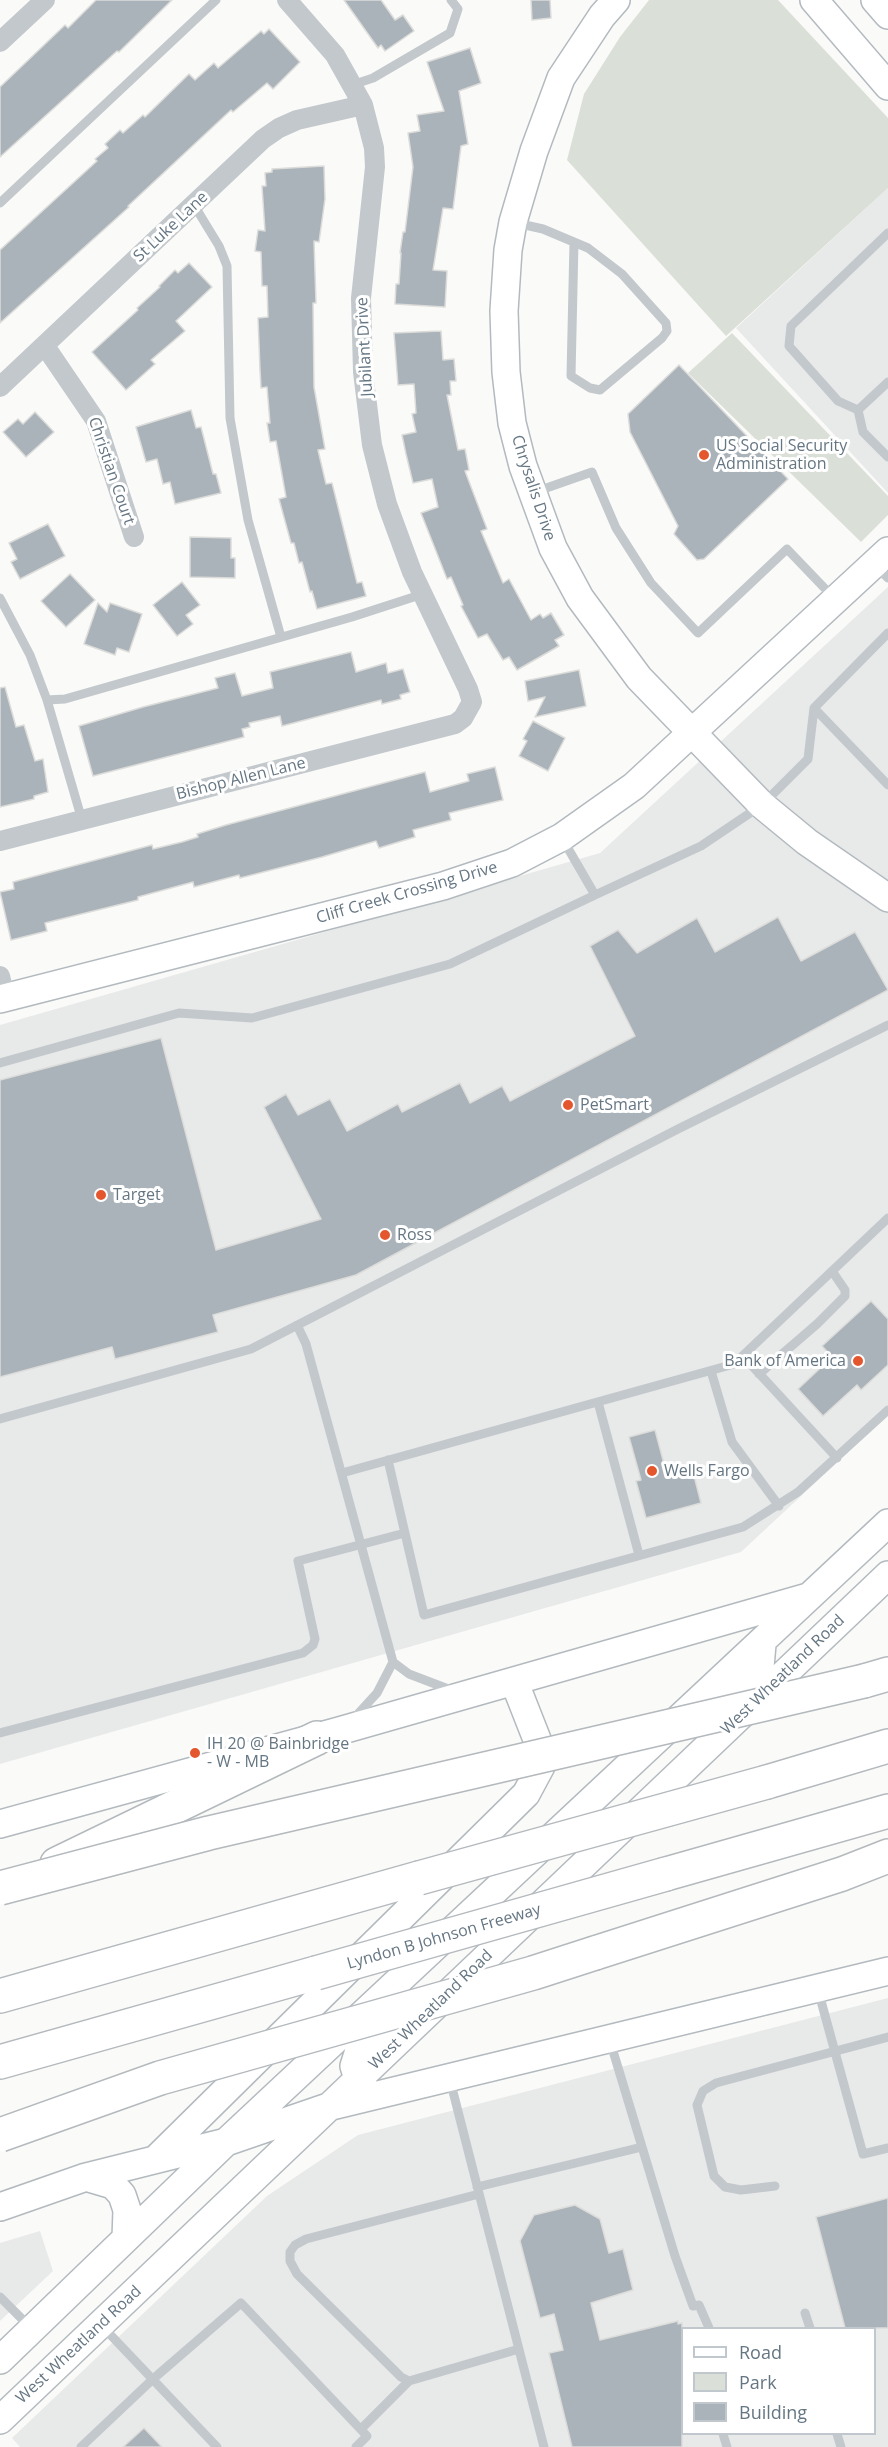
<!DOCTYPE html>
<style>
body{margin:0}
#map{position:relative;width:888px;height:2447px;overflow:hidden;background:#fafaf8;font-family:"Open Sans",sans-serif}
canvas{display:block}
.legend{position:absolute;left:681px;top:2327px;width:195px;height:108px;box-sizing:border-box;background:#fff;border:2px solid #c1c8cd;margin:0;padding:8px 10px;list-style:none;font-size:18px;color:#657683}
.legend li{display:flex;align-items:center;gap:12px;height:30px}
.legend b{width:30px;border:2px solid #c1c8cd}
</style>
<div id="map">
<canvas width="888" height="2447"></canvas>
<ul class="legend">
<li><b style="height:8px;background:#fff"></b>Road</li>
<li><b style="height:16px;background:#dadfd7"></b>Park</li>
<li><b style="height:16px;background:#aab3b9"></b>Building</li>
</ul>
</div>
<script>
const g = document.querySelector('canvas').getContext('2d');
g.lineJoin = 'round';
function fillPath(path, color) { g.fillStyle = color; g.fill(path, 'evenodd'); }
const shape = rows => new Path2D(rows.map(r => 'M' + r).join(''));
function strokePath(path, color, width, dash) { g.strokeStyle = color; g.lineWidth = width; g.lineCap = dash ? 'butt' : 'round'; g.setLineDash(dash || []); g.stroke(path); }
function write(font, color, halo, rows, align = 'center') {
  g.font = font + ' "Open Sans",sans-serif'; g.lineWidth = 6; g.setLineDash([]); g.textBaseline = 'middle'; g.strokeStyle = halo; g.fillStyle = color; for (const [text, x, y, turn = 0] of rows) {
    g.save(); g.translate(x, y); g.rotate((+turn || 0) * Math.PI / 180); g.textAlign = isNaN(turn) ? turn : align; if (halo) g.strokeText(text, 0, 0); g.fillText(text, 0, 0); g.restore();
  }
}
fillPath(shape([
 [888,188,888,493,736,328],
 [888,587,888,1415,741,1552,0,1764,0,1025,600,853],
 [888,1998,888,2447,20,2447,12,2438,267,2196,358,2135],
 [682,2328,874,2328,874,2434,682,2434],
 [40,2231,53,2271,0,2321,0,2243]
]), '#e8e9e9');
fillPath(shape([
 [649,0,778,0,888,118,888,188,726,336,567,160,584,94,620,37],
 [732,333,888,496,888,515,861,542,688,373]
]), '#dadfd7');
const building = shape([
 [96,0,172,0,119,52,117,51,0,157,0,87,65,25,68,28,96,0],
 [344,0,381,0,395,20,403,15,414,31,385,51,381,45,378,48,344,0],
 [531,0,550,0,551,18,532,20,531,0],
 [269,29,300,62,273,89,267,83,233,112,231,110,128,206,129,207,0,323,0,250,97,161,95,159,108,148,105,144,120,130,123,133,143,115,145,117,189,74,195,80,214,63,218,68,261,31,264,34,269,29],
 [470,48,481,83,459,91,468,144,461,146,453,209,443,208,433,270,447,271,445,307,395,304,396,284,399,284,401,253,400,253,403,232,405,232,413,167,408,133,420,131,417,115,444,111,427,62,470,48],
 [324,166,325,199,319,242,314,241,316,303,313,303,314,387,325,449,318,450,326,484,332,483,357,583,362,582,366,596,317,609,312,591,310,592,302,562,299,563,294,543,291,543,279,499,286,497,276,441,270,442,267,423,270,423,267,387,261,388,260,370,258,318,268,317,267,286,262,286,261,252,255,251,258,230,265,231,262,186,266,186,265,173,272,172,272,169,324,166],
 [189,263,212,287,176,321,185,331,151,360,155,364,126,390,92,352,138,310,137,308,160,287,159,286,175,270,178,273,189,263],
 [441,331,443,360,454,359,456,381,450,381,451,395,447,395,458,450,465,449,469,470,465,471,487,529,481,531,503,583,509,579,531,620,540,614,543,618,551,613,564,635,555,640,559,646,517,670,509,657,503,660,487,634,478,638,461,606,463,605,451,577,447,579,421,513,438,507,432,479,413,483,406,454,402,435,416,432,412,414,416,413,414,384,398,385,394,333,441,331],
 [679,365,788,479,704,559,697,560,674,534,678,526,630,432,628,414,679,365],
 [191,410,196,428,201,427,213,474,216,474,221,493,175,504,170,482,163,484,157,459,146,462,136,427,191,410],
 [35,412,54,432,26,457,3,432,18,419,23,424,35,412],
 [48,524,65,556,20,579,11,562,17,559,9,543,48,524],
 [190,537,231,538,231,558,235,558,235,578,190,577,190,537],
 [70,574,95,600,66,627,41,601,70,574],
 [182,582,200,605,186,615,193,624,177,636,153,605,182,582],
 [98,603,107,612,110,603,142,614,129,652,117,648,115,655,84,644,98,603],
 [351,652,356,672,386,663,388,673,403,669,410,692,400,695,401,699,382,704,381,700,282,726,280,716,249,723,250,727,242,729,244,737,93,776,79,726,143,707,218,688,215,678,235,673,242,696,273,688,270,672,351,652],
 [579,670,586,706,535,717,545,697,528,701,525,681,579,670],
 [5,687,16,727,24,725,35,761,43,759,48,792,34,796,34,799,0,807,0,688,5,687],
 [533,721,565,738,548,771,519,756,527,741,523,739,533,721],
 [495,767,503,800,449,813,451,820,413,830,415,837,379,848,376,841,322,857,240,878,239,875,194,887,193,882,138,897,138,900,45,923,47,931,11,940,0,892,14,889,13,882,152,845,153,849,182,842,198,837,197,834,226,825,425,772,430,792,469,781,467,774,495,767],
 [778,917,801,961,855,932,888,990,356,1275,213,1315,218,1332,115,1359,112,1347,0,1377,0,1080,161,1038,216,1250,321,1219,264,1107,286,1094,298,1115,330,1099,347,1131,398,1104,402,1112,460,1083,470,1103,502,1086,510,1101,635,1036,590,946,618,930,637,953,697,918,715,952,778,917],
 [871,1301,888,1319,888,1365,861,1390,857,1385,823,1416,798,1389,832,1357,822,1346,871,1301],
 [655,1430,667,1475,692,1468,701,1503,646,1518,636,1481,641,1480,629,1437,655,1430],
 [888,2198,888,2328,845,2328,816,2217,888,2198],
 [575,2205,600,2219,609,2253,623,2249,633,2290,591,2303,600,2340,678,2321,678,2324,682,2323,682,2447,572,2447,549,2353,563,2350,554,2314,540,2318,520,2241,534,2215,575,2205],
 [144,2428,162,2447,123,2447,144,2428]
]);
fillPath(building, '#aab3b9');
strokePath(building, '#dcdcda', 1.5);
const secondary = shape([
 [616,0,602,16,561,78,534,151,513,222,508,250,504,311,506,372,512,423,523,466,553,548,580,598,639,678,762,805,807,842,888,898],
 [814,0,888,86],
 [875,0,888,15],
 [0,999,443,886,512,863,562,837,634,786,888,551],
 [724,1713,760,1667,762,1644],
 [0,1824,339,1731,808,1597],
 [364,2087,358,2079,354,2066,361,2044,387,2013],
 [156,2159,526,1794,541,1766,538,1742,514,1681],
 [86,2177,113,2185,122,2195,127,2210,126,2238],
 [0,2207,86,2177,226,2142,328,2107,888,1971],
 [0,2360,226,2142,888,1523],
 [0,2420,888,1575]
]);
const highway = shape([
 [864,1681,888,1674],
 [767,1782,888,1746],
 [57,1864,317,1738],
 [666,1874,888,1811],
 [595,1953,842,1874,888,1856],
 [0,1996,419,1878],
 [0,2062,316,1973]
]);
strokePath(secondary, '#b3babf', 30);
strokePath(highway, '#b4b9bd', 36);
strokePath(shape([
 [352,85,373,78,450,33,458,9,451,0],
 [0,203,216,0],
 [194,205,219,246,227,266,230,418,248,520,281,637],
 [516,223,543,229,588,248,622,274,666,323,667,331,662,338,600,390,590,388,571,376,574,242],
 [888,382,858,410,863,432,888,457],
 [858,410,838,401,789,346,791,326,888,233],
 [535,492,592,472,616,528,651,583,698,633,787,549,834,598],
 [875,565,888,578],
 [0,598,30,655,47,700,65,699,352,617,423,594],
 [47,700,82,820],
 [814,708,888,785],
 [595,895,701,846,762,805,808,759,814,708,888,633],
 [0,1063,179,1013,252,1018,450,964,595,895,562,838],
 [297,1325,306,1344,393,1662,377,1693,356,1716],
 [743,1356,837,1458],
 [711,1371,732,1442,779,1506],
 [759,1374,817,1324,845,1296,845,1290,832,1271],
 [598,1402,639,1555],
 [0,1419,251,1349,678,1129,888,1025],
 [388,1460,424,1615,743,1527,798,1492,888,1410],
 [342,1473,734,1364,888,1218],
 [393,1662,409,1674,451,1690],
 [0,1733,303,1653,313,1645,315,1639,298,1561,405,1533],
 [818,1990,863,2154,888,2148],
 [610,2041,675,2256,693,2306,699,2305,709,2328],
 [450,2080,544,2447],
 [775,2186,741,2190,725,2187,714,2176,697,2105,703,2091,716,2083,888,2037],
 [477,2187,642,2147],
 [479,2194,306,2239,295,2245,290,2252,290,2261,297,2274,401,2377,409,2381,519,2349],
 [0,2297,30,2327],
 [805,2313,810,2328],
 [103,2327,217,2447],
 [361,2429,409,2381],
 [723,2434,727,2447],
 [837,2434,841,2447],
 [81,2447,153,2379,241,2303,367,2436,356,2447]
]), '#c3c8cc', 9);
strokePath(shape([
 [0,42,45,0],
 [45,346,96,421,134,537],
 [0,387,263,139,279,128,297,120,363,105],
 [0,841,455,724,463,718,472,702,468,689,412,572,387,504,372,445,363,372,361,298,375,167,374,148,363,105,335,55,287,0],
 [0,976,5,997]
]), '#c3c8cc', 20);
strokePath(secondary, '#fff', 27);
strokePath(highway, '#fff', 33);
const highwayBridge = shape([
 [419,1878,767,1782],
 [0,1888,209,1833,864,1681],
 [316,1973,666,1874],
 [0,2135,160,2078,533,1973,595,1953]
]);
strokePath(highwayBridge, '#b4b9bd', 36, []);
strokePath(highwayBridge, '#fff', 33);
for (const [x, y, r, color] of [
 [704,455,6,"#e4572e"],
 [568,1105,6,"#e4572e"],
 [101,1195,6,"#e4572e"],
 [385,1235,6,"#e4572e"],
 [858,1361,6,"#e4572e"],
 [652,1471,6,"#e4572e"],
 [195,1753,6,"#e4572e"]
]) { const dot = new Path2D(); dot.arc(x, y, r, 0, 2 * Math.PI); g.fillStyle = color; g.fill(dot); strokePath(dot, '#fff', 2); }
write('16px', '#657683', '#fff', [
 ["St Luke Lane",171,227,-43],
 ["Jubilant Drive",365,347,-93],
 ["Christian Court",111,471,71],
 ["Chrysalis Drive",533,488,72],
 ["Bishop Allen Lane",241,779,-14],
 ["Cliff Creek Crossing Drive",407,893,-16],
 ["West Wheatland Road",783,1675,-44],
 ["Lyndon B Johnson Freeway",444,1937,-16],
 ["West Wheatland Road",431,2010,-44],
 ["West Wheatland Road",79,2345,-43]
]);
write('16px', '#657683', '#fff', [
 ["US Social Security",716,446],
 ["Administration",716,464],
 ["PetSmart",580,1105],
 ["Target",113,1195],
 ["Ross",397,1235],
 ["Bank of America",846,1361,"right"],
 ["Wells Fargo",664,1471],
 ["IH 20 @ Bainbridge",207,1744],
 ["- W - MB",207,1762]
], 'left');
</script>
